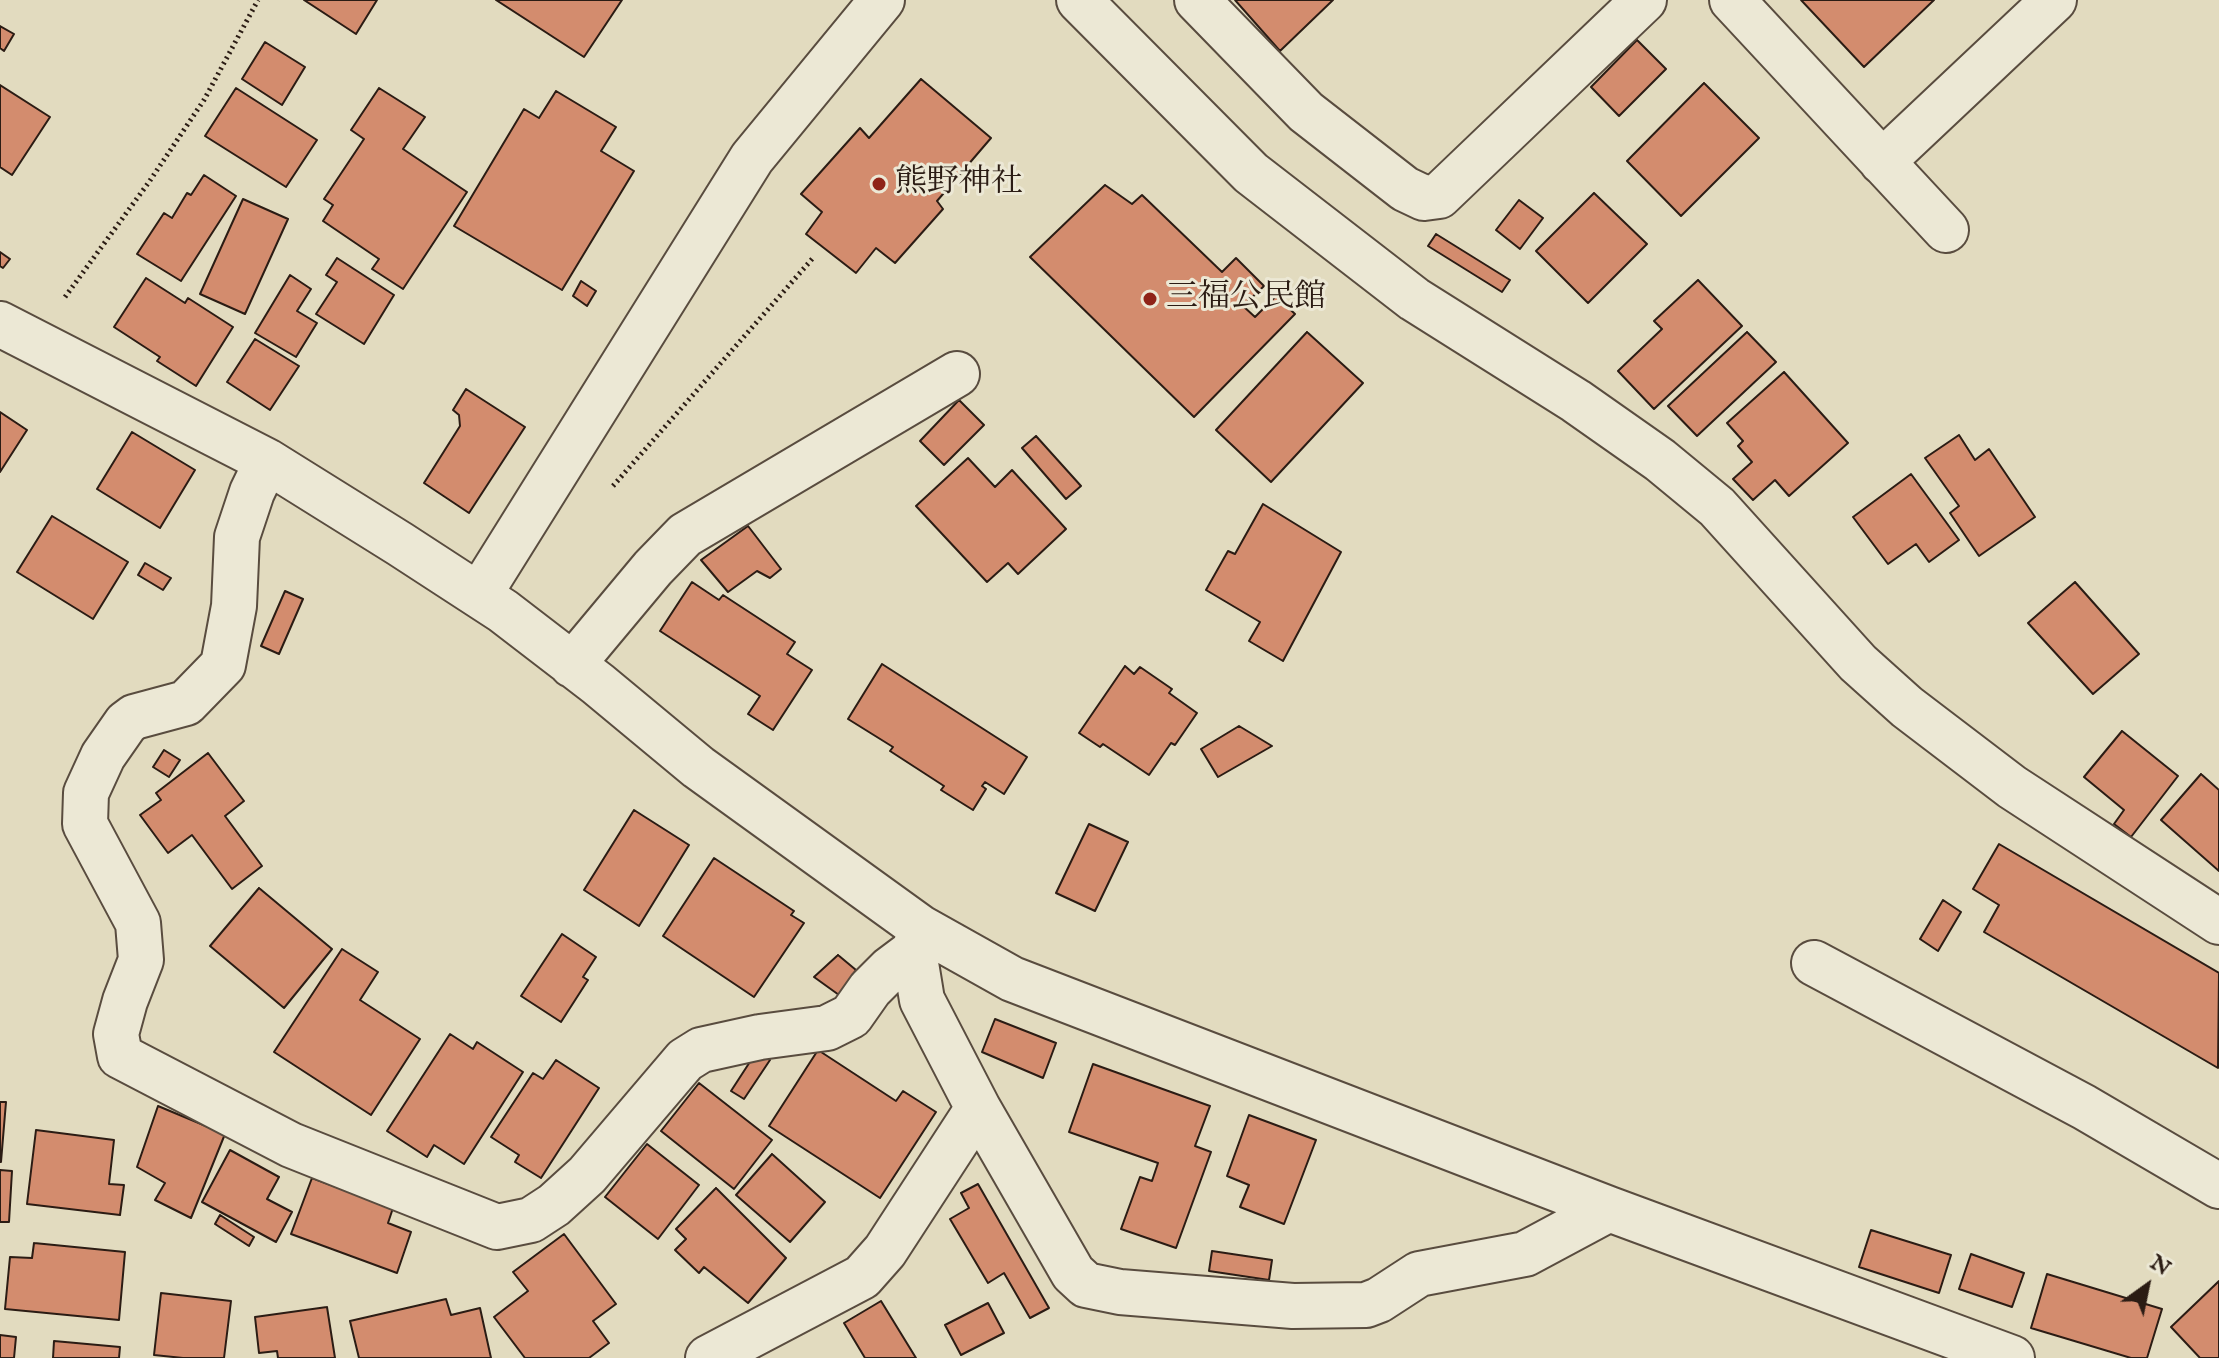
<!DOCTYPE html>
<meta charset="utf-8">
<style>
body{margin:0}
#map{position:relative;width:2219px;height:1358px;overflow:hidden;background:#e2dbbf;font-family:"IM FELL English",serif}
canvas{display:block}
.north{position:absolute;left:2107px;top:1246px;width:80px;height:80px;-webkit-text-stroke:6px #ece8d5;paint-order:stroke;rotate:33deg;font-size:22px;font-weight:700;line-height:32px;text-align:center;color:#2b1c14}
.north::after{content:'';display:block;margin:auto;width:28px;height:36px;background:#2b1c14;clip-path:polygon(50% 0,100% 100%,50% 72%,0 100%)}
</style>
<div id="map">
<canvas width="2219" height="1358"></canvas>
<div class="north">N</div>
</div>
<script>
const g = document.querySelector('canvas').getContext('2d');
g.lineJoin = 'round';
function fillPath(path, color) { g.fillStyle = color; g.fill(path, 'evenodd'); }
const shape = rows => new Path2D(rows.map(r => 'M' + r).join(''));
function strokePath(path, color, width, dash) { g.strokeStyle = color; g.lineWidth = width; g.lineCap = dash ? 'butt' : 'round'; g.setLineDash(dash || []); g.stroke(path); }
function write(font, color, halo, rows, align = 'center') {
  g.font = font + ' "IM FELL English","Noto Serif JP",serif'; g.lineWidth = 6; g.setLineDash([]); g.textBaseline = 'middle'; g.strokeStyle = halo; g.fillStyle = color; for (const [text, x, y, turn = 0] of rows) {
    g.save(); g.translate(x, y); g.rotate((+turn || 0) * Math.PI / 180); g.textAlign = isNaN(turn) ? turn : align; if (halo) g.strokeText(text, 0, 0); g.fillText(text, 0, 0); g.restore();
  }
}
const building = shape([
 [304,0,377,0,356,34,304,0],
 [496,0,622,0,584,57,496,0],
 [1235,0,1333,0,1280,51,1235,0],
 [1801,0,1934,0,1864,67,1801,0],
 [0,26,14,34,4,51,0,48,0,26],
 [1637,40,1666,69,1619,116,1591,87,1637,40],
 [265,42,305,67,282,105,242,79,265,42],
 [921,79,991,138,937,201,943,209,895,263,876,248,856,273,806,234,822,212,801,194,860,128,869,138,921,79],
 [1704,83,1759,138,1681,216,1627,161,1704,83],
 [0,85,50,117,12,175,0,167,0,85],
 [236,88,317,140,286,187,205,136,236,88],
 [379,88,425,117,403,149,467,192,403,289,372,269,379,259,323,221,333,205,324,199,364,139,351,130,379,88],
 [556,91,616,127,601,151,634,171,562,290,454,226,524,109,539,118,556,91],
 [204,175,236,196,181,281,137,254,164,213,172,218,187,193,191,195,204,175],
 [1105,185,1132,204,1142,195,1222,272,1236,258,1264,286,1243,306,1255,317,1276,296,1295,314,1194,417,1030,257,1105,185],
 [1594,193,1647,244,1588,303,1536,251,1594,193],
 [243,199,288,219,245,314,200,294,243,199],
 [1519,200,1543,218,1520,249,1496,230,1519,200],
 [1436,234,1510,280,1502,292,1428,246,1436,234],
 [0,252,10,259,3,268,0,266,0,252],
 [337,258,394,295,364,344,316,314,337,282,326,275,337,258],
 [290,275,311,289,297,311,317,323,296,357,255,333,290,275],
 [146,278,185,303,188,298,233,327,196,386,157,361,160,357,114,327,146,278],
 [1698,280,1742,326,1654,409,1618,371,1662,329,1654,321,1698,280],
 [581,281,596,291,587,306,573,296,581,281],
 [1307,332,1363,383,1271,482,1216,430,1307,332],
 [1747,332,1776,362,1697,436,1668,406,1747,332],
 [255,339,299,366,270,410,227,382,255,339],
 [1784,372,1848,443,1789,496,1775,480,1753,500,1733,479,1752,462,1738,446,1743,441,1727,423,1784,372],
 [466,389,525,427,469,513,424,483,460,426,459,415,453,410,466,389],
 [959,400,984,425,944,465,920,441,959,400],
 [0,412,27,430,0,472,0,412],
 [132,432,195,470,160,528,97,489,132,432],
 [1959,435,1975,460,1989,449,2035,517,1979,556,1950,513,1959,506,1925,458,1959,435],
 [1036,436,1081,486,1066,499,1022,448,1036,436],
 [968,458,995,487,1012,470,1066,529,1018,574,1008,563,987,582,916,506,968,458],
 [1911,474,1959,540,1929,562,1916,544,1888,564,1853,517,1911,474],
 [1263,504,1341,552,1283,661,1249,641,1260,622,1206,590,1228,551,1235,554,1263,504],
 [52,516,128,562,93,619,17,572,52,516],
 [748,526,781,569,770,578,757,571,728,592,701,560,748,526],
 [145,563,171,578,163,590,138,575,145,563],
 [692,582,719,600,723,595,795,642,787,654,812,670,773,730,748,714,760,696,660,631,692,582],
 [2075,582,2139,654,2093,694,2028,623,2075,582],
 [285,591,303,599,279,654,261,646,285,591],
 [882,664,1027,757,1004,794,985,782,982,786,986,789,973,810,941,790,944,786,890,751,893,747,848,719,882,664],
 [1125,666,1134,674,1140,667,1172,689,1169,693,1197,713,1175,745,1171,743,1149,775,1103,744,1100,747,1079,733,1125,666],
 [1239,726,1272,746,1218,777,1201,749,1239,726],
 [2122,731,2178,776,2131,837,2114,824,2124,810,2084,777,2122,731],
 [164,750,180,760,169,777,153,767,164,750],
 [208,753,244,801,225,816,262,866,232,889,192,835,168,853,140,815,161,800,156,793,208,753],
 [2201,774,2219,790,2219,871,2161,820,2201,774],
 [634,810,689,845,639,926,584,890,634,810],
 [1089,824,1128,842,1095,911,1056,893,1089,824],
 [1999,844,2219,973,2218,1068,1984,932,1999,905,1973,889,1999,844],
 [714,858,794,911,791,915,804,923,754,997,663,936,714,858],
 [259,888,332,949,284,1008,210,946,259,888],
 [1943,900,1961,912,1938,951,1920,939,1943,900],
 [562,934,596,957,583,977,588,980,561,1022,521,996,562,934],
 [342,949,378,972,360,1000,420,1039,371,1115,274,1052,342,949],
 [838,955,856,970,839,995,814,977,838,955],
 [995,1019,1056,1043,1043,1078,982,1052,995,1019],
 [450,1034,473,1049,477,1042,523,1072,464,1164,434,1145,427,1157,387,1131,450,1034],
 [818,1050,896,1101,903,1091,936,1112,880,1198,769,1126,818,1050],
 [757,1051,770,1060,744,1099,731,1091,757,1051],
 [556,1060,599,1088,541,1178,515,1162,519,1155,491,1137,533,1073,543,1079,556,1060],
 [1093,1064,1210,1106,1195,1146,1211,1152,1176,1248,1121,1229,1140,1177,1152,1181,1158,1163,1069,1132,1093,1064],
 [699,1083,772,1140,734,1189,661,1131,699,1083],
 [0,1102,6,1102,1,1162,0,1162,0,1102],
 [158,1106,225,1134,191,1218,155,1200,165,1183,137,1167,158,1106],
 [1249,1115,1316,1140,1284,1224,1240,1207,1249,1185,1227,1176,1249,1115],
 [36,1130,114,1140,109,1184,124,1185,120,1215,27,1204,36,1130],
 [647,1144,699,1185,658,1239,605,1197,647,1144],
 [230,1150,279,1177,267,1199,292,1212,276,1242,202,1202,230,1150],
 [772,1154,825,1202,790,1242,736,1195,772,1154],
 [0,1170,12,1171,9,1222,0,1222,0,1170],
 [312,1178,393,1208,388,1223,411,1232,397,1273,291,1234,312,1178],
 [978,1184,1049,1308,1030,1318,1004,1273,988,1283,950,1219,969,1208,961,1193,978,1184],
 [716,1188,786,1258,748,1303,704,1267,699,1273,675,1250,686,1239,676,1229,716,1188],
 [220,1215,254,1237,249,1246,215,1224,220,1215],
 [1871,1230,1951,1255,1939,1293,1859,1267,1871,1230],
 [564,1234,616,1304,593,1321,609,1343,589,1358,525,1358,494,1317,528,1291,513,1272,564,1234],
 [34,1243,125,1252,119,1320,5,1309,10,1257,32,1258,34,1243],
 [1212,1251,1272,1260,1269,1280,1209,1271,1212,1251],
 [1971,1254,2024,1273,2012,1307,1959,1289,1971,1254],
 [2047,1274,2162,1309,2147,1358,2131,1358,2031,1328,2047,1274],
 [2219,1281,2219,1358,2200,1358,2171,1327,2219,1281],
 [161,1293,231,1301,224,1358,183,1358,154,1355,161,1293],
 [446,1299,451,1315,480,1308,491,1358,359,1358,350,1321,446,1299],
 [881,1301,916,1358,865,1358,844,1323,881,1301],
 [988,1303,1004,1333,961,1355,945,1325,988,1303],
 [327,1307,335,1358,278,1358,277,1351,259,1353,255,1317,327,1307],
 [0,1335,16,1337,14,1358,0,1358,0,1335],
 [54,1341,120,1347,119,1358,53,1358,54,1341]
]);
fillPath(building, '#d38c6e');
strokePath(building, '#2b1c14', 2);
const minor = shape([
 [1079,0,1251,173,1414,299,1576,401,1660,460,1717,507,1858,663,1907,707,2012,787,2219,922],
 [1197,0,1306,112,1405,189,1424,198,1439,196,1644,0],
 [1732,0,1946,230],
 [1882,162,2054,0],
 [0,324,267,461,400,544,503,611,598,684,698,767,921,928,1012,979,1609,1209,2012,1358],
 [267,461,252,492,237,537,234,606,223,665,186,703,134,717,126,723,103,756,86,793,85,824,138,923,141,960,125,1001,116,1034,120,1056,291,1145,497,1227,531,1220,554,1205,587,1175,685,1060,701,1050,760,1037,827,1028,851,1016,870,989,890,969,914,951],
 [479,595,752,158,882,0],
 [572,665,653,568,685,535,957,374],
 [1814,963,2084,1107,2219,1186],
 [978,1108,1073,1273,1086,1285,1120,1292,1293,1306,1366,1305,1379,1300,1419,1274,1525,1254,1609,1209],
 [708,1358,862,1277,885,1251,978,1108,922,1000,914,951,921,928]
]);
strokePath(minor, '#594c3f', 48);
strokePath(shape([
 [65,297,149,182,204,100,258,0],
 [613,486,813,258]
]), '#2b1c14', 5, [2, 4]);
strokePath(minor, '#ece8d5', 44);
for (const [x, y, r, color] of [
 [879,184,8,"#8f2418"],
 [1150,299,8,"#8f2418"]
]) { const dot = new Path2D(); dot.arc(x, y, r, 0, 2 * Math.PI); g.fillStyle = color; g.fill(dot); strokePath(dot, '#ece8d5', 3); }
write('32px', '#2b1c14', '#ece8d5', [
 ["熊野神社",895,184],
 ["三福公民館",1166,299]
], 'left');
</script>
